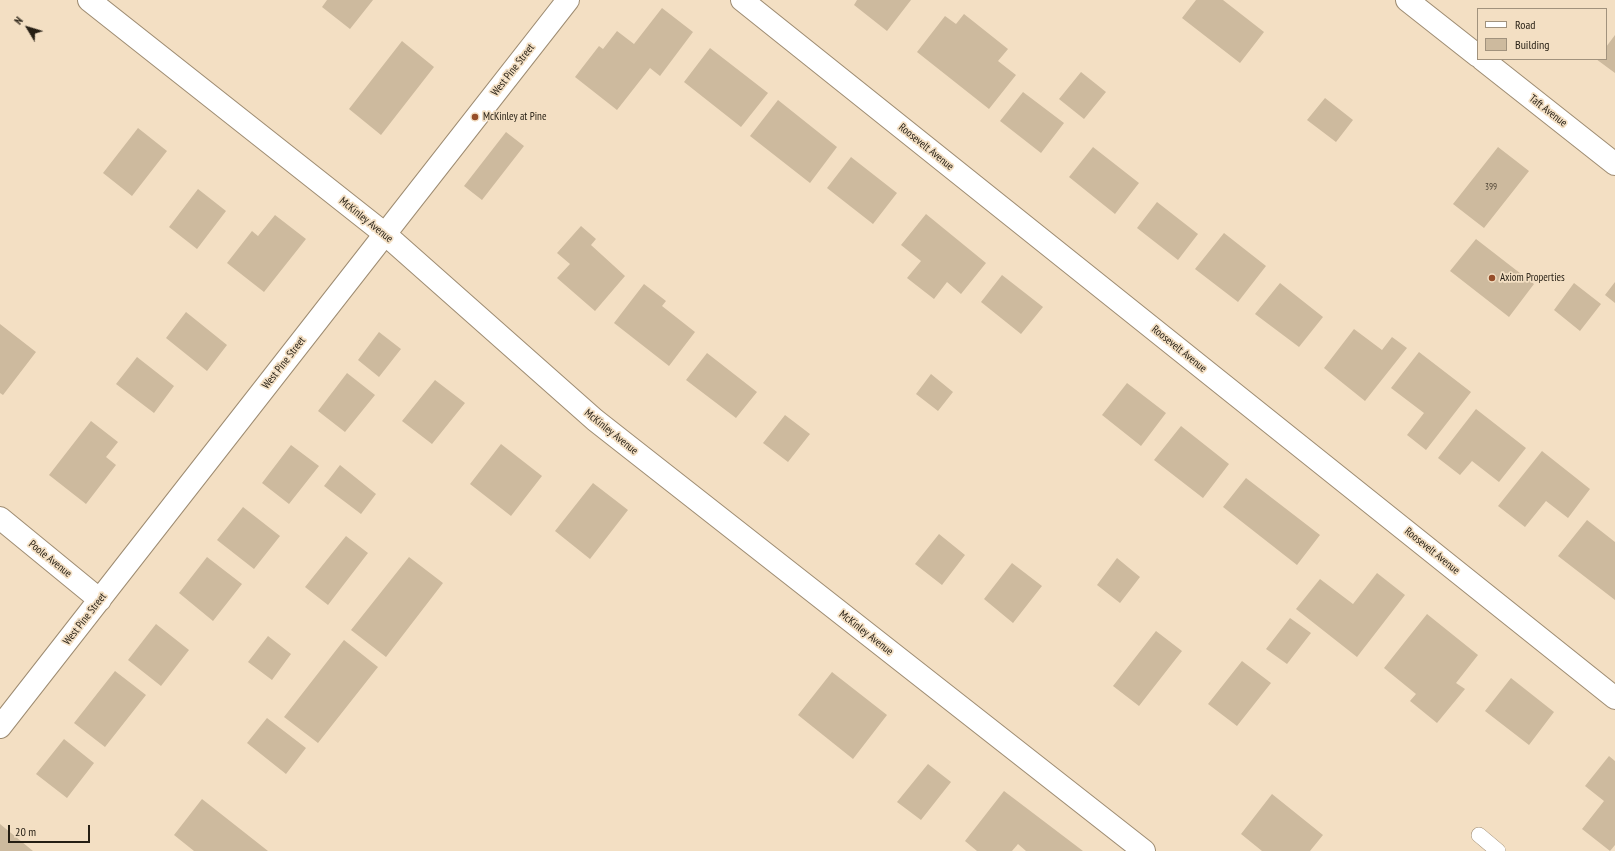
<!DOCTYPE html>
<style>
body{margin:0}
#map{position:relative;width:1615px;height:851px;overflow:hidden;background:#f3dfc3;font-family:"PT Sans Narrow",sans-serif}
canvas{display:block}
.legend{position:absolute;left:1477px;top:8px;width:130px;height:52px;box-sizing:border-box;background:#f3dfc3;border:1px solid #a1927d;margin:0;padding:5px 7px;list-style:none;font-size:12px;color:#251e13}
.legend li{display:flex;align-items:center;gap:8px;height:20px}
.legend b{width:20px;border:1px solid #a1927d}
.north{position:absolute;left:8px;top:8px;width:40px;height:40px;-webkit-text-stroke:3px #f3dfc3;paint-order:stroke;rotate:308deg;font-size:11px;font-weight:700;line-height:16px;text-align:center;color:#251e13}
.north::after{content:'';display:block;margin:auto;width:14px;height:18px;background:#251e13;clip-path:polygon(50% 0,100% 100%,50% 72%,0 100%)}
.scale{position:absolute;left:8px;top:825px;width:82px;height:18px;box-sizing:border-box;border:2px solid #251e13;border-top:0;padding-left:5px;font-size:12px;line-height:14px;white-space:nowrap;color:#251e13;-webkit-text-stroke:3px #f3dfc3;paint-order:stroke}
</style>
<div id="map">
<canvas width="1615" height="851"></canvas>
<ul class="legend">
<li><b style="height:5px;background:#fff"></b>Road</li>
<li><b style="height:11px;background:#cdba9e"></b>Building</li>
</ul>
<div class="north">N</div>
<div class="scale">20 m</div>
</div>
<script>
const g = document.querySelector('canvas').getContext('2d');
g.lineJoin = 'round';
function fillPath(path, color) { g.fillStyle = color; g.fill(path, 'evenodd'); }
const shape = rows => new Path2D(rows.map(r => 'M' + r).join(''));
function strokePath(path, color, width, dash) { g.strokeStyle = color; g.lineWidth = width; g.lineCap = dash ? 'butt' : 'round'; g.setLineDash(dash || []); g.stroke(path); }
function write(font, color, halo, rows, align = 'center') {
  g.font = font + ' "PT Sans Narrow",sans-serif'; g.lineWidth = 3.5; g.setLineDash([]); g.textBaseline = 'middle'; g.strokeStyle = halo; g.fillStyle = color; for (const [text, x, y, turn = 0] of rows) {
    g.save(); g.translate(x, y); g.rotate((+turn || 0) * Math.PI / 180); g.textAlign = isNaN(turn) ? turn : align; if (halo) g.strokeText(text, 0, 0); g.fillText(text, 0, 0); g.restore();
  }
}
fillPath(shape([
 [327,0,373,0,350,29,322,7],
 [857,0,911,0,887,31,854,5],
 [1196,0,1223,0,1264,32,1240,63,1182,18],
 [662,8,693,32,660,76,650,68,617,110,575,77,599,46,603,49,617,31,634,44],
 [964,14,1008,49,998,61,1016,75,989,109,917,52,945,16,956,24],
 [1615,35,1615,73,1596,59,1606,59,1606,47],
 [402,41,434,67,381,135,349,109],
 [710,48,768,93,741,127,684,82],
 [1081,72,1106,92,1084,119,1059,99],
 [1023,92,1064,123,1041,153,1000,121],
 [1325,98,1353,120,1336,142,1307,120],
 [778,100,837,147,810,183,750,136],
 [138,128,167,151,132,196,103,173],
 [506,132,524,146,482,200,464,186],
 [1093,147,1139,183,1115,214,1069,177],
 [1498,147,1529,171,1484,228,1453,204],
 [851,157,897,193,873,224,827,188],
 [198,189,226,211,197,249,169,227],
 [1157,202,1198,234,1178,260,1137,228],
 [926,214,986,263,961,294,947,282,934,299,907,278,921,261,901,245],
 [275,215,306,239,264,292,227,263,252,231,258,236],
 [581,226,596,239,591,245,625,276,595,311,557,278,570,264,557,253],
 [1224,233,1266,266,1238,302,1195,269],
 [1476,239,1534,284,1509,317,1450,271],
 [1002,275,1043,307,1021,334,981,302],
 [1615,282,1615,303,1605,295],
 [1280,283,1323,317,1299,347,1255,314],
 [1574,283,1601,304,1580,331,1554,310],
 [644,284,666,301,662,306,695,332,669,366,614,323],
 [186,312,227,345,207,371,166,338],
 [0,324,36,352,3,395,0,393],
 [1354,329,1382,350,1392,337,1407,348,1365,401,1324,368],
 [379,332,401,349,379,377,358,360],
 [1419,352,1471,392,1426,450,1407,435,1424,413,1391,388],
 [707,353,757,392,736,418,686,380],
 [137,357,174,386,154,413,116,384],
 [347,373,375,395,345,432,318,411],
 [931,374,953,392,938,411,916,394],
 [435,380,465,403,432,444,402,421],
 [1127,383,1166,413,1141,446,1102,415],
 [1476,409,1526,448,1499,482,1472,461,1460,475,1438,458],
 [785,415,810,434,788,462,763,443],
 [91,421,118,442,106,457,116,465,86,504,49,475],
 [1181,426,1229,464,1203,498,1154,460],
 [501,444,542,476,511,516,470,484],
 [291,445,319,466,289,504,262,483],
 [1542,451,1590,489,1568,518,1546,501,1525,527,1498,506],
 [340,465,376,494,361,514,324,486],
 [1246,478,1320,535,1297,565,1223,507],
 [593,483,628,510,590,559,555,531],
 [243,507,280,536,254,569,217,540],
 [1587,520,1615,542,1615,600,1558,556],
 [939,534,965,555,942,585,915,564],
 [346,536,368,553,328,605,305,587],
 [207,557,242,584,213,621,179,593],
 [409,557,443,583,386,657,351,630],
 [1117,558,1140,577,1120,603,1097,585],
 [1012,563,1042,586,1013,623,984,599],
 [1377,573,1405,595,1357,657,1296,609,1320,579,1353,604],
 [1427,614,1478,655,1456,683,1465,689,1437,723,1410,701,1416,694,1384,668],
 [1290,618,1311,633,1287,664,1266,649],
 [156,624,189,650,161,686,128,660],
 [1156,631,1182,651,1139,706,1113,686],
 [268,636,291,654,272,680,248,662],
 [344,640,378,667,318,743,284,717],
 [1242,661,1271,683,1237,726,1208,704],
 [115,671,146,695,105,747,74,723],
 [832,672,887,715,853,759,798,715],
 [1511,678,1554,712,1529,745,1485,711],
 [267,718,306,748,286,774,247,743],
 [64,739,94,763,67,798,36,774],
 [1609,756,1615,761,1615,845,1610,851,1582,829,1604,801,1585,786],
 [928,764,951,782,921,820,897,802],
 [1004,791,1083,851,1026,851,1018,844,1012,851,977,851,965,841],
 [1272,794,1323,835,1310,851,1262,851,1241,834],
 [202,799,268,851,194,851,174,835],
 [0,824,33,851,0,851]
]), '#cdba9e');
const service = shape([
 [1479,835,1498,851]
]);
const minor = shape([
 [742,0,1615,698],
 [1407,0,1478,56],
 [1482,59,1615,164],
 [0,518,100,600],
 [0,727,385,234]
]);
const tertiary = shape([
 [89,0,385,234,595,420,1144,851],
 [385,234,568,0]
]);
strokePath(service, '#9e8c72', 16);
strokePath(minor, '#9e8c72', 24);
strokePath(tertiary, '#9e8c72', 24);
strokePath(service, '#fff', 15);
strokePath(minor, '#fff', 22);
strokePath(tertiary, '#fff', 22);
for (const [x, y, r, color] of [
 [475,117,4,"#964e2a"],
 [1492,278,4,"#964e2a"]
]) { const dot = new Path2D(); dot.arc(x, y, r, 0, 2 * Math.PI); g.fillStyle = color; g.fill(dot); strokePath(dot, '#f3dfc3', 1.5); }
write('9px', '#4f4536', null, [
 ["399",1491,187]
]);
write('11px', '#251e13', '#f3dfc3', [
 ["West Pine Street",513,70,-52],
 ["Taft Avenue",1548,111,38],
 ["Roosevelt Avenue",926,147,39],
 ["McKinley Avenue",366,220,39],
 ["Roosevelt Avenue",1179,349,39],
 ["West Pine Street",284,363,-52],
 ["McKinley Avenue",611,432,39],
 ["Roosevelt Avenue",1432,551,39],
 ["Poole Avenue",50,559,39],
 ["West Pine Street",85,619,-52],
 ["McKinley Avenue",866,633,38]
]);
write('11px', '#251e13', '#f3dfc3', [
 ["McKinley at Pine",483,117],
 ["Axiom Properties",1500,278]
], 'left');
</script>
